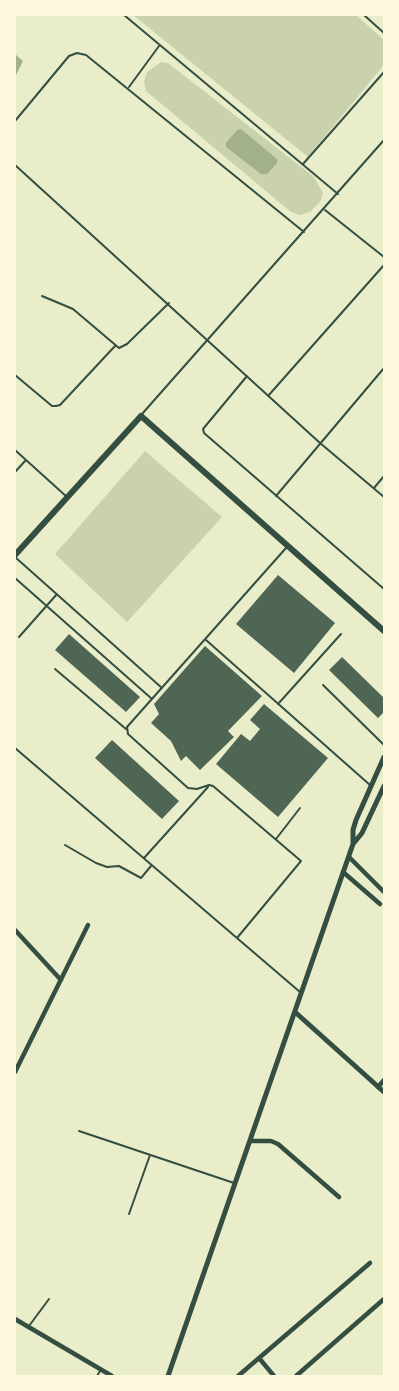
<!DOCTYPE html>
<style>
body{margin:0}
#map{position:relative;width:399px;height:1391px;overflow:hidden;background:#e9edc9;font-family:"Open Sans",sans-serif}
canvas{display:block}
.frame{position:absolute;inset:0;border:16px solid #fefae0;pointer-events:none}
</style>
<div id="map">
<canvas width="399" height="1391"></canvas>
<div class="frame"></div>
</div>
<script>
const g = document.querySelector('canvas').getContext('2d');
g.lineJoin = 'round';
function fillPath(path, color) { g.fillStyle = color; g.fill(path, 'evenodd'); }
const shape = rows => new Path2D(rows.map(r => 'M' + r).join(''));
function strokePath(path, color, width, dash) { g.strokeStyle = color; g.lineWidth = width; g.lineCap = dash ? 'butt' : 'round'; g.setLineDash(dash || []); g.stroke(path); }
fillPath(shape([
 [133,15,356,15,384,40,384,65,308,157],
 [161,62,168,63,314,177,323,193,320,202,310,212,300,215,291,212,146,91,144,82,147,72],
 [145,451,222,517,127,622,55,554]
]), '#cad2ad');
fillPath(shape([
 [15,54,23,61,15,77],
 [241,129,277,159,277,163,267,174,261,174,226,147,226,143,237,130]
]), '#a3b18a');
fillPath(shape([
 [278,575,335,623,294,673,236,624],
 [69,634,140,697,126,712,55,650],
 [205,646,262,696,228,731,234,737,200,770,186,756,181,761,171,741,151,723,159,714,154,704],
 [342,657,384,698,384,712,378,718,329,670],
 [264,704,328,758,278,817,216,764,241,734,250,741,260,729,250,720],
 [112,740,179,801,162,819,95,758]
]), '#4f6655');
strokePath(shape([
 [124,15,338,194],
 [364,15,384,33],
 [129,87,159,46],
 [15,121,69,56,77,53,86,55,304,232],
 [303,164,384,72],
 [15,165,320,443,384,497],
 [325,210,384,257],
 [42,296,73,309,119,348,127,344,169,303],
 [15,375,52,406,56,406,60,405,115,346],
 [247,376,203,429,204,433,384,589],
 [268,396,384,265],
 [142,414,384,140],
 [15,450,26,460],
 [15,472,26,460,67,497],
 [374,488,384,476],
 [276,496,384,368],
 [15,557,162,688],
 [15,578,152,699],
 [19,637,57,594],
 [206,640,370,785],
 [55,669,126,729],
 [323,685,384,745],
 [278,704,341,634],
 [15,748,300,992],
 [276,839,300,808],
 [65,845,96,863,107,867,119,866,141,878,151,866],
 [144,858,208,787],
 [237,938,301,861,213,786,209,785,197,789,188,788,128,734,127,727,286,548],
 [79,1131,234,1183],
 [129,1214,150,1155],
 [29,1326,49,1299],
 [97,1376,100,1371]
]), '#344e41', 2);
strokePath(shape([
 [349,857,384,892],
 [343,872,380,904],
 [15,930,61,980],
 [15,1072,88,925],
 [378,1087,384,1080],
 [250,1141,271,1141,278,1144,339,1197],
 [15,1319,112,1376],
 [259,1358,274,1376],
 [238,1376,370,1263],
 [296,1376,384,1299]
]), '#344e41', 4.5);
strokePath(shape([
 [353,844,353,830,356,820,384,757],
 [295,1012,384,1092],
 [168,1376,353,844,362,833,384,786]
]), '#344e41', 5);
strokePath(shape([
 [15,555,141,416,384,631]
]), '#344e41', 6);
</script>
